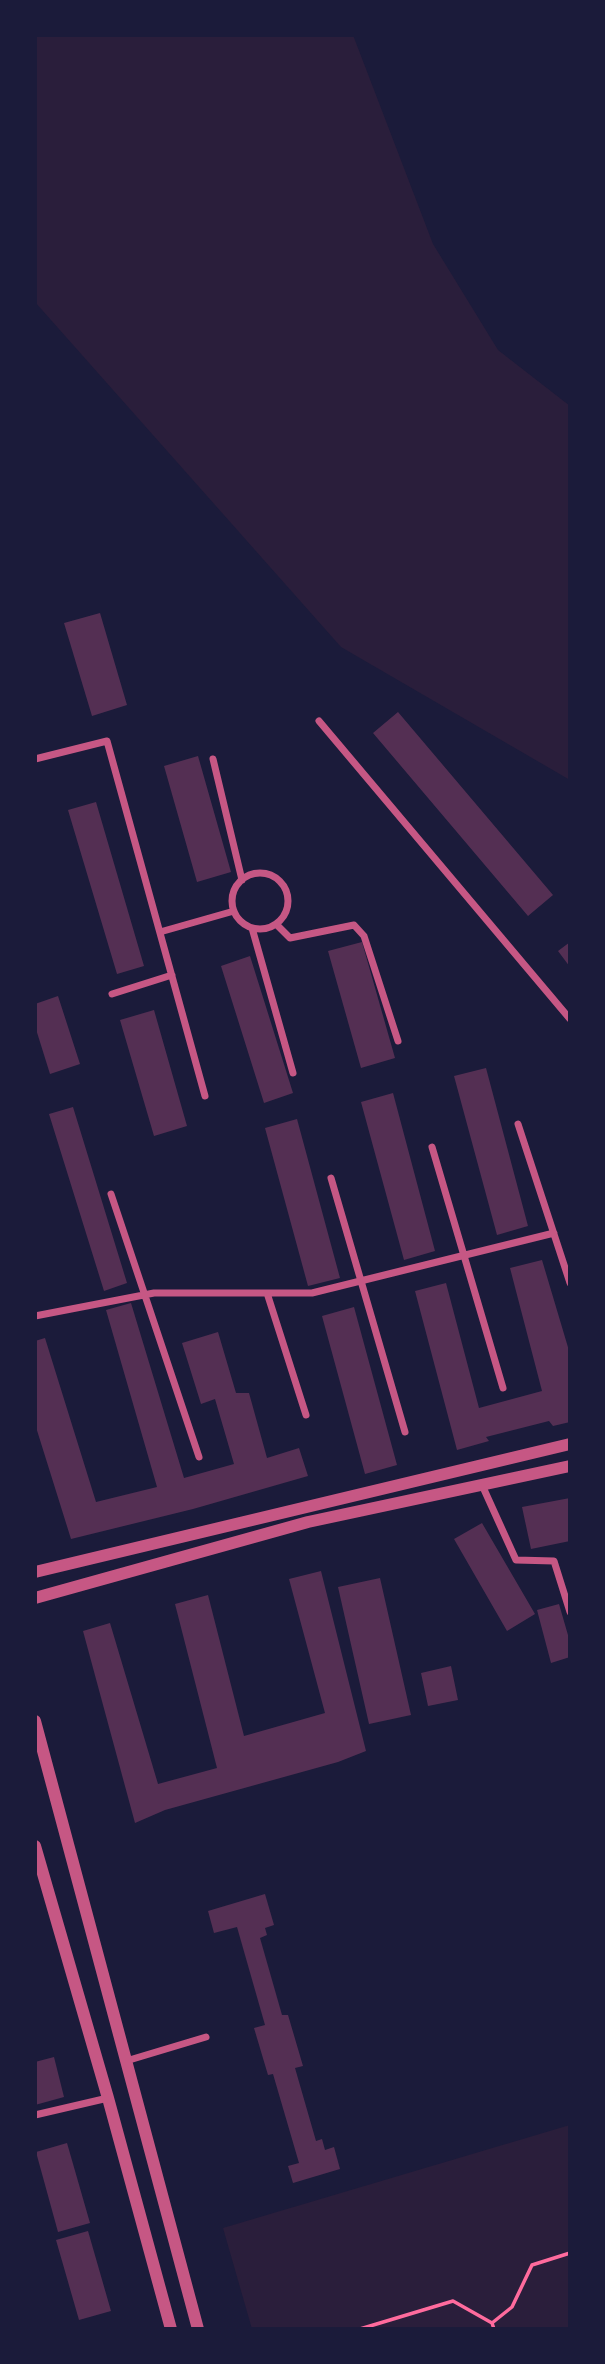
<!DOCTYPE html>
<style>
body{margin:0}
#map{position:relative;width:605px;height:2364px;overflow:hidden;background:#1b1b3a;font-family:"Alegreya Sans",sans-serif}
canvas{display:block}
.frame{position:absolute;inset:0;border:37px solid #1b1b3a;pointer-events:none}
</style>
<div id="map">
<canvas width="605" height="2364"></canvas>
<div class="frame"></div>
</div>
<script>
const g = document.querySelector('canvas').getContext('2d');
g.lineJoin = 'round';
function fillPath(path, color) { g.fillStyle = color; g.fill(path, 'evenodd'); }
const shape = rows => new Path2D(rows.map(r => 'M' + r).join(''));
function strokePath(path, color, width, dash) { g.strokeStyle = color; g.lineWidth = width; g.lineCap = dash ? 'butt' : 'round'; g.setLineDash(dash || []); g.stroke(path); }
fillPath(shape([
 [35,35,353,35,433,244,498,350,570,406,570,780,341,647,35,302],
 [570,2125,570,2329,252,2329,223,2228]
]), '#2a1e3b');
fillPath(shape([
 [100,613,127,705,92,716,64,623],
 [398,712,553,895,528,916,373,733],
 [198,756,231,872,197,882,164,766],
 [96,802,144,966,117,974,68,810],
 [362,942,395,1058,361,1068,328,951],
 [570,942,570,967,558,951],
 [250,956,293,1093,264,1103,221,966],
 [58,996,80,1064,50,1074,35,1026,35,1004],
 [154,1010,187,1126,154,1136,120,1020],
 [486,1068,528,1226,497,1235,454,1076],
 [393,1093,435,1251,404,1260,361,1102],
 [73,1107,127,1283,104,1291,49,1114],
 [297,1119,340,1278,308,1286,265,1128],
 [542,1260,570,1354,570,1422,553,1426,549,1421,486,1437,489,1441,457,1450,415,1291,446,1283,479,1408,542,1391,510,1268],
 [131,1303,184,1478,234,1464,215,1399,201,1404,182,1343,218,1332,236,1393,249,1393,267,1458,299,1448,308,1476,193,1509,71,1539,35,1424,35,1341,45,1338,96,1502,157,1487,106,1310],
 [354,1307,397,1465,365,1474,322,1316],
 [570,1498,570,1541,531,1549,522,1507],
 [482,1523,535,1614,507,1631,454,1539],
 [321,1571,366,1751,338,1762,165,1810,135,1823,83,1631,110,1623,158,1784,217,1768,175,1604,208,1595,244,1736,325,1713,289,1579],
 [380,1578,411,1715,369,1724,338,1587],
 [559,1604,570,1642,570,1657,551,1663,537,1610],
 [451,1666,458,1700,428,1706,421,1673],
 [265,1894,274,1925,265,1928,267,1935,260,1938,282,2015,288,2015,303,2066,295,2068,316,2141,322,2139,325,2150,334,2147,340,2169,293,2183,288,2166,299,2163,273,2074,268,2075,254,2028,265,2025,237,1927,214,1933,208,1911],
 [54,2057,64,2097,35,2105,35,2062],
 [67,2143,90,2223,58,2232,36,2152],
 [88,2231,111,2311,79,2320,56,2240]
]), '#542f53');
strokePath(shape([
 [492,2323,512,2307,532,2265,570,2253],
 [360,2329,453,2301,492,2323,494,2329]
]), '#ff6b9d', 3.5);
strokePath(shape([
 [319,721,570,1019],
 [35,759,107,741,205,1096],
 [213,759,242,880],
 '232 901a28 28 0 1 1 56 0a28 28 0 1 1-56 0Z',
 [276,924,290,938,354,925,364,936,398,1041],
 [252,928,293,1073],
 [160,932,234,911],
 [112,994,172,975],
 [518,1124,570,1283],
 [432,1147,503,1388],
 [331,1178,405,1432],
 [111,1194,199,1457],
 [267,1293,306,1415],
 [35,1316,154,1293,312,1293,554,1233],
 [482,1485,516,1560,554,1561,570,1612],
 [126,2061,206,2037],
 [35,2115,108,2098]
]), '#c65784', 7);
strokePath(shape([
 [35,1572,570,1444],
 [35,1598,308,1522,570,1466],
 [35,1721,198,2329],
 [35,1846,108,2098,171,2329]
]), '#c65784', 12);
</script>
